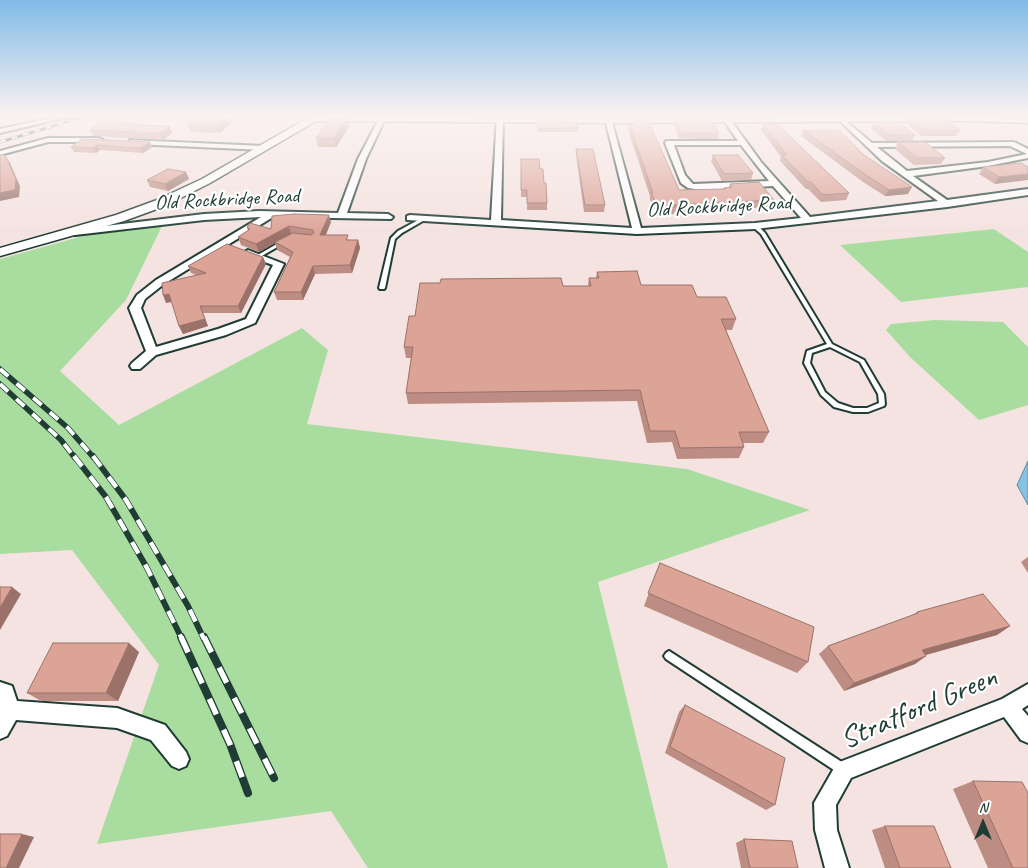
<!DOCTYPE html>
<style>
body{margin:0}
#map{position:relative;width:1028px;height:868px;overflow:hidden;background:#f4e3e0;font-family:Caveat,sans-serif}
canvas{display:block}
.north{position:absolute;left:958px;top:798px;width:50px;height:50px;-webkit-text-stroke:4px #fff;paint-order:stroke;rotate:0deg;font-size:14px;font-weight:700;line-height:20px;text-align:center;color:#1f3d34}
.north::after{content:'';display:block;margin:auto;width:18px;height:22px;background:#1f3d34;clip-path:polygon(50% 0,100% 100%,50% 72%,0 100%)}
</style>
<div id="map">
<canvas width="1028" height="868"></canvas>
<div class="north">N</div>
</div>
<script>
const g = document.querySelector('canvas').getContext('2d');
g.lineJoin = 'round';
function fillPath(path, color) { g.fillStyle = color; g.fill(path, 'evenodd'); }
const shape = rows => new Path2D(rows.map(r => 'M' + r).join(''));
function strokePath(path, color, width, dash) { g.strokeStyle = color; g.lineWidth = width; g.lineCap = dash ? 'butt' : 'round'; g.setLineDash(dash || []); g.stroke(path); }
function write(font, color, halo, rows, align = 'center') {
  g.font = font + ' Caveat,sans-serif'; g.lineWidth = 4.5; g.setLineDash([]); g.textBaseline = 'middle'; g.strokeStyle = halo; g.fillStyle = color; for (const [text, x, y, turn = 0] of rows) {
    g.save(); g.translate(x, y); g.rotate((+turn || 0) * Math.PI / 180); g.textAlign = isNaN(turn) ? turn : align; if (halo) g.strokeText(text, 0, 0); g.fillText(text, 0, 0); g.restore();
  }
}
fillPath(shape([
 [163,224,126,300,60,371,119,425,302,328,328,350,307,424,687,469,810,510,598,582,668,868,368,868,331,811,97,844,159,665,72,550,0,554,0,259,83,236],
 [994,229,1028,252,1028,287,901,302,840,245],
 [935,320,1003,322,1028,347,1028,405,979,420,910,357,886,330,891,324]
]), '#a8dd9f');
const water = shape([
 [1028,461,1028,505,1017,485,1028,461]
]);
fillPath(water, '#85c2e5');
strokePath(water, '#5c8d9e', 1);
const lane = shape([
 [424,217,428,218,402,233,395,239,385,288,384,289,380,289,379,288,391,238,398,231,424,217],
 [753,225,757,225,765,233,832,344,864,360,884,394,885,404,884,406,868,412,853,412,834,407,821,395,804,363,807,351,827,344,761,234,753,227,753,225],
 [830,347,860,362,878,394,879,403,867,408,853,408,838,403,825,392,810,363,812,353,830,347],
 [282,241,286,242,260,257,256,256,282,241],
 [669,651,848,766,849,770,848,774,844,775,840,774,666,659,664,656,666,653,669,651]
]);
const street = shape([
 [65,115,76,115,0,133,0,129,65,115],
 [381,115,387,115,366,159,347,213,388,214,393,217,391,219,273,217,164,284,145,299,141,308,156,347,218,329,246,319,273,265,245,255,243,253,248,250,284,264,255,323,226,335,156,355,140,369,132,369,130,366,132,363,146,351,129,308,137,295,156,280,261,217,204,220,75,235,70,232,72,230,204,214,259,211,338,213,358,159,381,115],
 [497,115,503,115,501,220,632,228,604,115,610,115,641,228,755,223,801,218,773,186,702,190,688,188,681,183,665,143,666,141,738,141,723,119,727,117,729,118,761,162,810,217,938,201,882,161,839,120,839,118,841,117,872,143,1014,142,1028,149,1028,158,988,166,913,176,947,200,1028,189,1028,195,947,207,755,229,637,234,407,220,407,216,410,215,491,220,497,115],
 [674,145,741,145,769,181,693,184,685,175,674,145],
 [1010,146,1027,154,988,162,907,171,877,147,1010,146],
 [1020,115,1028,115,1028,120,1021,116,1020,115],
 [48,138,99,138,103,140,99,142,48,142,0,155,0,151,48,138],
 [130,140,264,146,268,148,264,150,133,144,129,142,130,140],
 [0,682,12,686,17,701,117,708,165,725,186,752,189,759,186,766,179,769,172,766,151,740,117,728,16,720,7,736,0,739,0,682],
 [1028,684,1028,705,1022,709,1028,716,1028,743,1021,740,1004,717,851,778,836,805,837,830,849,868,825,868,815,830,814,803,837,763,1002,699,1028,684]
]);
const secondary = shape([
 [313,115,609,117,967,115,1028,117,1028,123,967,121,609,123,316,121,210,183,165,206,124,221,0,256,0,248,116,215,157,200,202,179,313,115]
]);
strokePath(lane, '#1f3d34', 4);
strokePath(street, '#1f3d34', 4);
strokePath(secondary, '#1f3d34', 3);
fillPath(lane, '#fff');
fillPath(street, '#fff');
fillPath(secondary, '#fff');
const railFar3 = shape([
 [0,142,89,115]
]);
const railFar2 = shape([
 [0,369,68,428,94,458],
 [0,384,61,440,75,458]
]);
const railFar1 = shape([
 [74,456,106,497,147,568,182,639],
 [93,456,126,500,188,606,204,639]
]);
const rail = shape([
 [181,637,230,744,248,793],
 [204,637,274,778]
]);
strokePath(railFar3, '#1f3d34', 3);
strokePath(railFar2, '#1f3d34', 5.5);
strokePath(railFar1, '#1f3d34', 6);
strokePath(rail, '#1f3d34', 8);
strokePath(railFar3, '#fff', 2, [6]);
strokePath(railFar2, '#fff', 4, [11]);
strokePath(railFar1, '#fff', 4.5, [13]);
strokePath(rail, '#fff', 5.5, [17]);
fillPath(shape([
 [241,115,220,133,191,132,187,123],
 [909,117,960,130,956,136,921,136,906,123],
 [675,118,719,133,718,139,697,139,679,138,674,125],
 [634,120,679,190,723,189,724,188,729,187,730,184,774,200,772,207,674,212,674,214,658,215,650,200,650,196,628,130,629,124,634,124],
 [538,121,578,128,578,132,538,132],
 [874,122,915,135,912,141,886,141,871,128],
 [137,123,138,125,170,126,172,133,163,140,93,136,90,130],
 [763,124,849,193,846,200,821,202,808,189,806,189,780,161,781,157,761,130],
 [349,127,336,147,318,147,316,138],
 [803,130,864,155,908,194,885,196,863,182,801,136],
 [82,139,150,142,152,147,143,153,100,150,96,153,74,152,71,147],
 [898,142,945,158,941,164,914,165,895,149],
 [576,149,605,205,604,212,584,212,576,155],
 [713,155,753,173,751,180,722,181,711,161],
 [521,159,540,169,544,183,547,203,547,210,527,210,527,197,521,197],
 [1021,163,995,184,979,174,983,167],
 [186,172,189,179,168,191,150,187,147,180],
 [272,216,331,222,326,235,350,240,358,240,360,248,352,273,315,274,303,300,277,300,274,292,290,257,277,250,275,243,259,252,241,245,238,237,248,231,247,227,271,229],
 [263,257,266,264,241,313,203,313,208,326,183,334,179,326,172,302,166,303,196,275,191,273,188,266],
 [597,272,641,285,697,297,736,319,732,330,726,330,769,432,763,443,743,443,744,447,739,458,677,459,672,442,647,443,637,401,408,404,406,393,411,358,406,358,404,347,415,316,563,286,588,286,589,278,596,278],
 [1028,557,1028,573,1021,562],
 [660,563,808,662,797,673,644,606],
 [917,612,1010,626,997,635,926,655,926,656,915,664,844,691,819,654,828,646,913,615],
 [139,652,118,701,41,701,27,693],
 [685,705,775,805,766,810,665,753,679,712],
 [973,781,1028,868,988,868,953,789],
 [885,826,951,868,885,868,872,830],
 [744,839,798,868,741,868,736,843]
]), '#bd8c82');
fillPath(shape([
 [228,115,241,115,220,133,217,124],
 [347,118,349,127,336,147,334,138],
 [170,126,172,133,163,140,160,133],
 [150,142,152,147,143,153,140,148],
 [97,145,100,150,96,153,93,148],
 [6,157,10,163,20,186,19,197,0,201,0,193],
 [186,172,189,179,168,191,165,184],
 [1028,174,1028,180,995,184,999,177],
 [912,187,908,194,885,196,889,190],
 [329,215,331,222,322,243,320,235],
 [289,226,291,234,275,242,275,243,259,252,256,244],
 [358,240,360,248,352,273,350,265],
 [263,257,266,264,241,313,238,306],
 [313,266,315,274,303,300,301,292],
 [169,294,173,301,166,303,163,295],
 [200,306,208,326,183,334,179,326],
 [12,587,21,594,0,630,0,608],
 [1010,626,997,635,911,659,922,650],
 [129,643,139,652,118,701,106,693],
 [926,656,915,664,844,691,854,683],
 [22,834,34,837,19,868,6,868]
]), '#9a726a');
const building = shape([
 [198,115,228,115,217,124,187,123,198,115],
 [909,117,942,117,960,130,925,130,909,117],
 [330,118,347,118,334,138,316,138,330,118],
 [675,118,711,118,719,133,698,133,680,132,675,118],
 [634,120,648,120,679,190,725,189,724,188,732,187,730,184,759,182,774,200,674,205,676,207,659,208,651,193,653,193,629,124,635,124,634,120],
 [101,121,137,123,134,125,170,126,160,133,90,130,101,121],
 [538,121,577,122,578,128,538,129,538,121],
 [874,122,899,122,915,135,889,135,874,122],
 [763,124,777,124,849,193,823,195,811,182,808,182,782,155,787,155,763,124],
 [803,130,840,131,864,155,912,187,889,190,866,175,803,130],
 [82,139,150,142,140,148,97,145,93,148,71,147,82,139],
 [898,142,925,142,945,158,917,158,898,142],
 [576,149,593,149,605,205,585,205,576,149],
 [3,154,6,157,16,179,15,190,0,193,0,155,3,154],
 [713,155,738,155,753,173,724,174,713,155],
 [521,159,539,159,540,169,543,169,544,183,546,183,547,203,527,203,527,190,521,190,521,159],
 [1021,163,1028,167,1028,174,999,177,983,167,1021,163],
 [168,169,186,172,165,184,147,180,168,169],
 [294,214,329,215,320,235,348,235,346,240,358,240,350,265,313,266,301,292,274,292,293,252,275,242,293,233,311,235,314,233,313,230,289,226,256,244,238,237,250,229,247,227,250,223,271,229,272,216,294,214],
 [227,244,263,257,238,306,200,306,205,319,179,326,169,294,163,295,162,283,206,273,188,266,227,244],
 [637,271,641,285,692,285,697,297,726,297,736,319,721,319,769,432,739,432,744,447,680,448,675,431,650,431,640,390,406,393,413,347,404,347,409,316,415,316,420,283,440,283,441,279,561,278,563,286,591,286,589,278,599,278,597,272,637,271],
 [660,563,814,627,808,662,648,593,660,563],
 [0,587,12,587,0,608,0,587],
 [983,594,1010,626,922,650,926,656,854,683,828,646,918,613,917,612,983,594],
 [53,643,129,643,106,693,27,693,53,643],
 [685,705,785,758,775,805,670,747,685,705],
 [973,781,1022,782,1028,793,1028,868,1013,868,973,781],
 [885,826,934,826,951,868,900,868,885,826],
 [0,834,22,834,6,868,0,868,0,834],
 [744,839,792,841,798,868,750,868,744,839]
]);
fillPath(building, '#dca397');
strokePath(building, '#9a726a', 1);
const sky = g.createLinearGradient(0, 0, 0, 236);
sky.addColorStop(0, '#80bae7');
sky.addColorStop(0.49, '#faf2f1');
sky.addColorStop(1, '#faf2f100');
g.fillStyle = sky;
g.fillRect(0, 0, 1028, 236);
write('21px', '#1f3d34', '#fff', [
 ["Old Rockbridge Road",227,200,-3],
 ["Old Rockbridge Road",719,207,-3]
]);
write('30px', '#1f3d34', '#fff', [
 ["Stratford Green",919,709,-23]
]);
</script>
